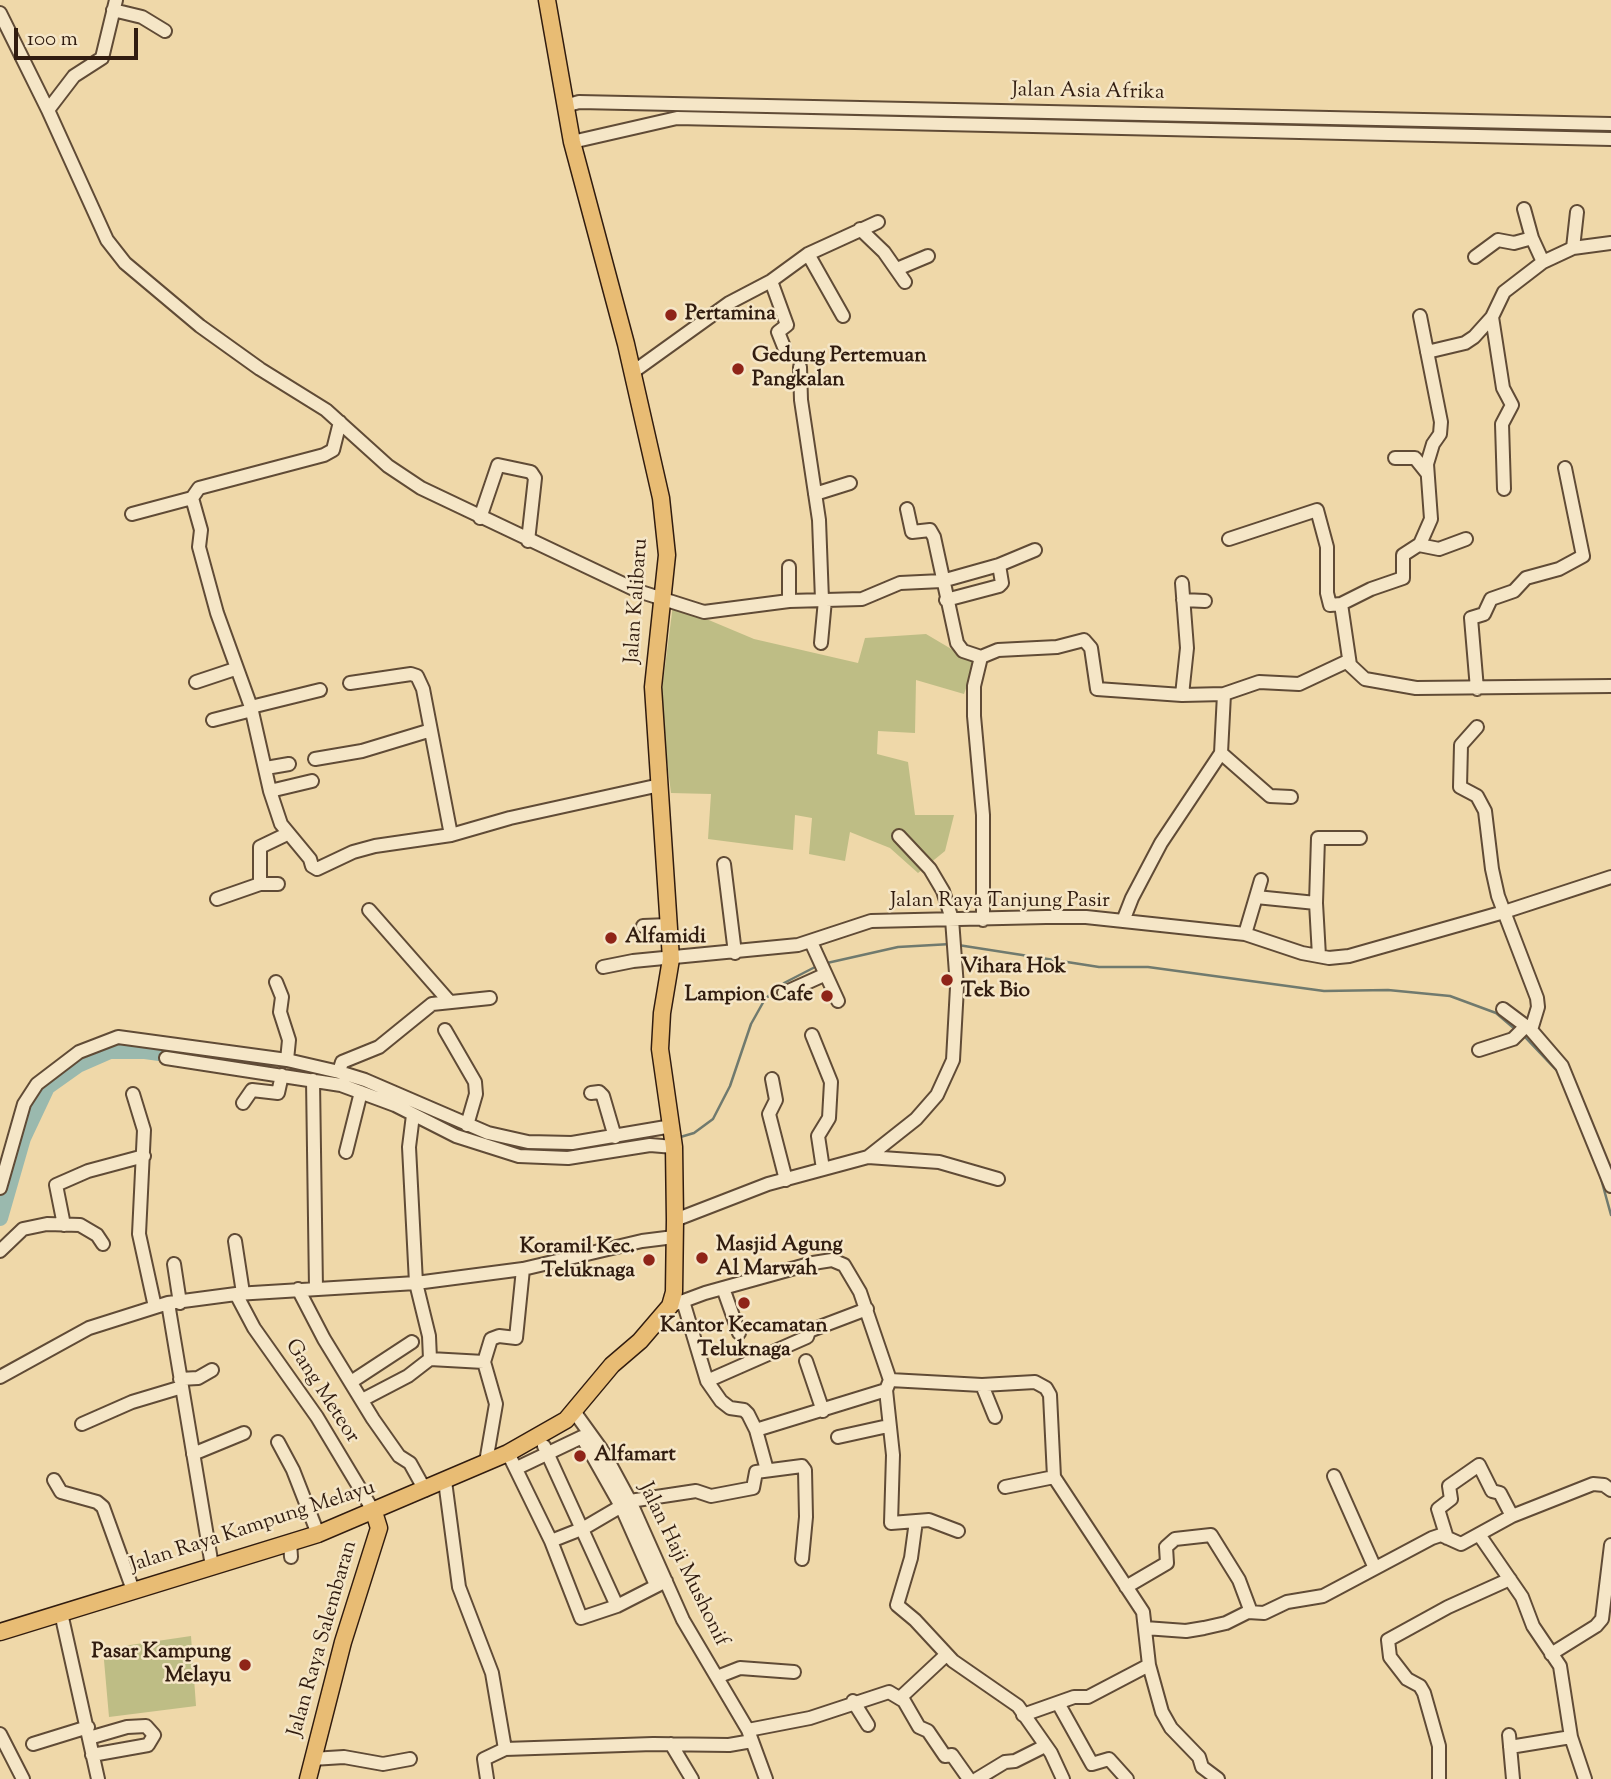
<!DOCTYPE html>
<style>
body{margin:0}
#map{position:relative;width:1611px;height:1779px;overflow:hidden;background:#efd8a9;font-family:"Sorts Mill Goudy",serif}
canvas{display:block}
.scale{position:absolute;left:14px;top:28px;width:124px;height:32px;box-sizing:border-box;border:4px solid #311c0f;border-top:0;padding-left:9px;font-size:21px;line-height:24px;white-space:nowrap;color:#311c0f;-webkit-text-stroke:5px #f5e6c7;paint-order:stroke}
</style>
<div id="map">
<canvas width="1611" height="1779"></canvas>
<div class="scale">100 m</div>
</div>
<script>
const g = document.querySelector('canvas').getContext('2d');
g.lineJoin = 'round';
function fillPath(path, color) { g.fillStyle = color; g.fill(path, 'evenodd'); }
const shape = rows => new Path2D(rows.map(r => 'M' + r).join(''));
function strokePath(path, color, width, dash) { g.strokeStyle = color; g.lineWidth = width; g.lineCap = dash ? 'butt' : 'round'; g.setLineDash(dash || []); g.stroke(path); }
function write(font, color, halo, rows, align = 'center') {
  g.font = font + ' "Sorts Mill Goudy",serif'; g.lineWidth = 5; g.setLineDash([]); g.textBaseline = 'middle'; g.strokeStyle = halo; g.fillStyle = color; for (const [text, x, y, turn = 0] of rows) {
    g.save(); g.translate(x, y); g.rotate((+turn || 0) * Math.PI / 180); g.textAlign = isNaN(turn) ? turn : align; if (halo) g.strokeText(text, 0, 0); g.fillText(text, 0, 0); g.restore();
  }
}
fillPath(shape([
 [673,605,754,639,858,663,865,638,926,634,975,663,964,694,916,680,915,733,878,731,877,754,908,762,915,815,954,815,945,851,918,873,890,848,850,832,845,861,809,854,812,818,795,815,793,850,708,839,711,794,671,793,660,705],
 [191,1636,196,1706,109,1717,103,1649]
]), '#bebd85');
strokePath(shape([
 [958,945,1099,967,1148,967,1324,991,1388,990,1450,996,1496,1013,1516,1030],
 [827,963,898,947,951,944],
 [1524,1036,1558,1072],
 [677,1138,694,1133,713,1119,730,1086,751,1024,765,999,784,983,817,966],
 [1600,1175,1611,1215]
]), '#707a6e', 2.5);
strokePath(shape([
 [0,1218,23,1138,47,1087,78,1065,110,1051,145,1051,181,1056]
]), '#9ab9ae', 16);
const minor = shape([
 [116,0,102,58,74,76,48,110,107,240,125,263,200,326,260,369,326,410,388,466,421,488,638,591,704,612,789,601,862,599,900,583,942,581,999,565,1035,550],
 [113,10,142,17,165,31],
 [0,13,48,110],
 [565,106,579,102,1611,124],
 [572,142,677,118,1611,139],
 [1524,209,1532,238,1543,262],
 [860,229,884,252,905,282],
 [1573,248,1577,212],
 [808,254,843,316],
 [1475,257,1498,240,1514,243,1532,238],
 [897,269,928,256],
 [771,281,787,325,778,332,784,347],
 [1420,316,1441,422,1440,434,1433,444,1427,464,1431,519,1420,544,1403,555,1403,578,1371,589,1341,604,1350,665,1365,679,1416,688,1611,686],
 [1492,317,1503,388,1512,405,1502,424,1504,489],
 [1427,352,1465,343,1474,337,1492,317,1504,292,1543,262,1573,248,1611,243],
 [800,367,801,400,819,520,822,600],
 [633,372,729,303,771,281,808,254,878,222],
 [340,422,333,450,324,455,199,488,192,498,201,530,199,547,217,613,251,707,270,791,281,824,310,859,312,866,317,869,353,852,375,846,451,835,510,818,660,785],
 [1395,458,1415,458,1427,473],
 [815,494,850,483],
 [907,509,912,532,930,530,934,537,957,643,963,651,981,657,974,686,974,716,983,815,983,920],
 [132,514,192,498],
 [480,518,498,465,531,472,535,478,528,541],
 [1229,539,1317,510,1327,547,1327,593,1330,605,1341,604],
 [1419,545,1439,549,1466,539],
 [946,600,999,586,1002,583,999,565],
 [1183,600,1205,601],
 [789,601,789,567],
 [821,643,825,600],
 [981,657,998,650,1057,647,1084,640,1091,648,1097,689,1182,695,1224,694,1259,682,1299,684,1348,661],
 [196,682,235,669],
 [350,683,411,674,417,676,423,689,451,835],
 [1477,689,1471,618,1484,614,1491,599,1514,591,1526,578,1559,569,1583,556,1565,468],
 [1182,695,1187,648,1182,583],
 [251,707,320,690],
 [213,720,252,710],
 [1477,727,1461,745,1460,787,1477,796,1485,811,1492,869,1498,896,1537,998,1538,1007,1531,1030],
 [1221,753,1270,796,1291,797],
 [315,759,362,751,428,731],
 [266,768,289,764],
 [270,791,312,781],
 [724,864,735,953],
 [260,884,260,847,287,834],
 [1256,897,1316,903],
 [217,899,260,884,278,884],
 [369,910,448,1000],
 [1123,921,1132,898,1161,843,1221,753,1224,694],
 [643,926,669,925],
 [1245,934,1261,880],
 [811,942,838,1001],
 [1319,956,1316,903,1318,838,1360,838],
 [603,967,633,961,798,945,871,921,1046,917,1086,917,1245,934,1302,953,1329,958,1349,956,1504,912,1611,877],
 [276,982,282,997,280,1012,289,1040,287,1060],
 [784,993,824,975],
 [1503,1009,1531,1030,1562,1066,1611,1186],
 [445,1030,475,1082,476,1094,467,1125],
 [812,1035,831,1082,829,1118,818,1136,823,1169],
 [1479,1050,1513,1039,1526,1026],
 [166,1058,341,1085,395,1105,456,1136,519,1156,568,1158,650,1145,674,1147],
 [339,1072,342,1062,379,1047,432,1004,490,998],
 [772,1079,776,1100,769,1114,786,1180],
 [313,1080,316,1289],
 [591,1093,599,1092,603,1096,615,1137],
 [133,1094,144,1130,139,1234,155,1307],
 [243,1103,252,1090,278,1093,282,1075],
 [413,1115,409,1147,416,1283,429,1336,430,1359],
 [346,1152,361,1092],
 [868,1157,916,1119,937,1095,953,1060,957,987,952,919,943,891,930,869,899,836],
 [0,1188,24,1104,37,1084,79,1052,118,1037,287,1060,339,1072,365,1080,488,1133,528,1142,572,1143,672,1126],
 [675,1220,768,1184,868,1157,939,1162,998,1179],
 [64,1225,56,1185,88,1171,144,1156],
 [235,1241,243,1293],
 [0,1251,23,1229,47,1224,80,1225,97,1235,103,1244],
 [174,1264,180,1303],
 [723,1288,739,1333],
 [298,1289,324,1339,373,1419,399,1456,410,1463,425,1490],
 [236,1294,254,1328,317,1417,374,1512],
 [683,1301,707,1381,721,1401,730,1408,744,1410,748,1414,756,1430,767,1470],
 [168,1303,212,1566],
 [670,1306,705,1293,813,1263,832,1260,844,1265,860,1292,890,1380,886,1390,893,1455,891,1523,929,1520,958,1531],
 [806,1361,823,1411],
 [484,1362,496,1404,486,1462],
 [0,1377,89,1328,168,1303,236,1294,416,1283,523,1269,642,1241,674,1237],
 [180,1379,198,1378,212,1370],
 [890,1380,982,1385,1035,1382,1046,1388,1050,1395,1054,1477,1143,1612,1149,1665,1162,1712,1171,1728,1199,1757,1202,1767,1218,1779],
 [707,1381,807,1337,809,1331,867,1309],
 [351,1382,412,1342],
 [982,1385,995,1417],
 [362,1400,408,1376,430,1359,484,1362,491,1339,499,1336,516,1338,523,1269],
 [573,1410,604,1453,630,1501,683,1620,748,1730,766,1779],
 [82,1424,132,1402,182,1387],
 [756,1430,886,1390],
 [838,1437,888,1426],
 [278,1442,293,1470,318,1534],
 [544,1446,617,1606],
 [508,1453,551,1541,581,1618,617,1606,666,1581],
 [193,1454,244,1433],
 [517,1468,582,1437,621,1506,656,1585],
 [1334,1476,1374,1566],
 [54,1480,61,1492,97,1502,103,1507,133,1590],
 [445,1481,459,1587,492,1673,505,1749],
 [1005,1487,1054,1477],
 [916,1521,911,1558,897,1605,915,1620,953,1661,1018,1706,1051,1753,1063,1779],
 [1480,1536,1522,1597,1533,1626,1560,1666,1571,1737,1585,1779],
 [1447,1538,1438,1509,1451,1499,1449,1486,1479,1465,1492,1491,1500,1493,1512,1516],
 [551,1541,584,1528,630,1501,696,1491,711,1496,753,1488,756,1472,802,1466,805,1470,806,1517,802,1559],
 [290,1542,291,1557],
 [1126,1587,1167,1563,1166,1547,1175,1539,1211,1535,1239,1580,1251,1612],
 [61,1613,98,1779],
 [1145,1628,1186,1631,1204,1628,1226,1623,1248,1612,1264,1613,1287,1602,1323,1596,1432,1538,1441,1535,1461,1544,1512,1516,1593,1484,1604,1485,1611,1490],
 [1551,1654,1596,1626,1602,1619,1611,1545],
 [717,1677,740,1668,794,1672],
 [900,1698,946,1655],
 [853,1701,868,1725],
 [1058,1703,1092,1764,1109,1759,1127,1779],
 [1023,1715,1074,1697,1088,1697,1149,1665],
 [748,1730,810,1718,889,1692,904,1701,919,1727,928,1731,945,1756,952,1755,969,1779],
 [0,1734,23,1779],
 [1509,1735,1513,1779],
 [89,1738,127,1727,146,1726,154,1735,148,1745,92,1755],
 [33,1744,88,1727],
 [671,1744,692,1779],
 [1510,1747,1571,1737],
 [312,1759,344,1757,383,1764,410,1759],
 [487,1779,484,1759,505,1749,653,1744,729,1745,752,1741],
 [977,1779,1005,1762,1015,1761,1045,1746],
 [1439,1779,1439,1746,1424,1693,1420,1686,1407,1679,1390,1657,1388,1640,1448,1607,1510,1579]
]);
const major = shape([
 [0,1632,318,1534,508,1453,566,1420,612,1365,640,1341,670,1306,674,1292,675,1220,674,1147,660,1049,662,1013,671,959,653,687,667,555,661,498,626,344,572,142,547,0],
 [308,1779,343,1642,379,1528,374,1512]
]);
strokePath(minor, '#604b36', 16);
strokePath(major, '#311c0f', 19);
strokePath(minor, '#f5e6c7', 12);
strokePath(major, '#e8bc74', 16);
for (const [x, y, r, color] of [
 [671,315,7,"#8f2418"],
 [738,369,7,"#8f2418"],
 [611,938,7,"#8f2418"],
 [947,980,7,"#8f2418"],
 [827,996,7,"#8f2418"],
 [702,1258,7,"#8f2418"],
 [649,1260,7,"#8f2418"],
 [744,1303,7,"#8f2418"],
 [580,1456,7,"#8f2418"],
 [245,1665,7,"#8f2418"]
]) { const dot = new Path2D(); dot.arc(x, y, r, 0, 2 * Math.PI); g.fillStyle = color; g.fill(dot); strokePath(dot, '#f5e6c7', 2.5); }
write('21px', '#311c0f', '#f5e6c7', [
 ["Jalan Asia Afrika",1088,93,1],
 ["Jalan Kalibaru",638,601,-86],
 ["Jalan Raya Tanjung Pasir",1000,902],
 ["Gang Meteor",321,1392,57],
 ["Jalan Raya Kampung Melayu",253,1528,-18],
 ["Jalan Haji Mushonif",682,1565,64],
 ["Jalan Raya Salembaran",324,1639,-74]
]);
write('bold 21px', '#311c0f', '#f5e6c7', [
 ["Pertamina",685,315],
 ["Gedung Pertemuan",752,357],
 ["Pangkalan",752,381],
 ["Alfamidi",625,938],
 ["Vihara Hok",961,968],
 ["Tek Bio",961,992],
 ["Lampion Cafe",813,996,"right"],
 ["Masjid Agung",716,1246],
 ["Al Marwah",716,1270],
 ["Koramil Kec.",635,1248,"right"],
 ["Teluknaga",635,1272,"right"],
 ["Kantor Kecamatan",744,1327,"center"],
 ["Teluknaga",744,1351,"center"],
 ["Alfamart",594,1456],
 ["Pasar Kampung",231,1653,"right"],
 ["Melayu",231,1677,"right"]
], 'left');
</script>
